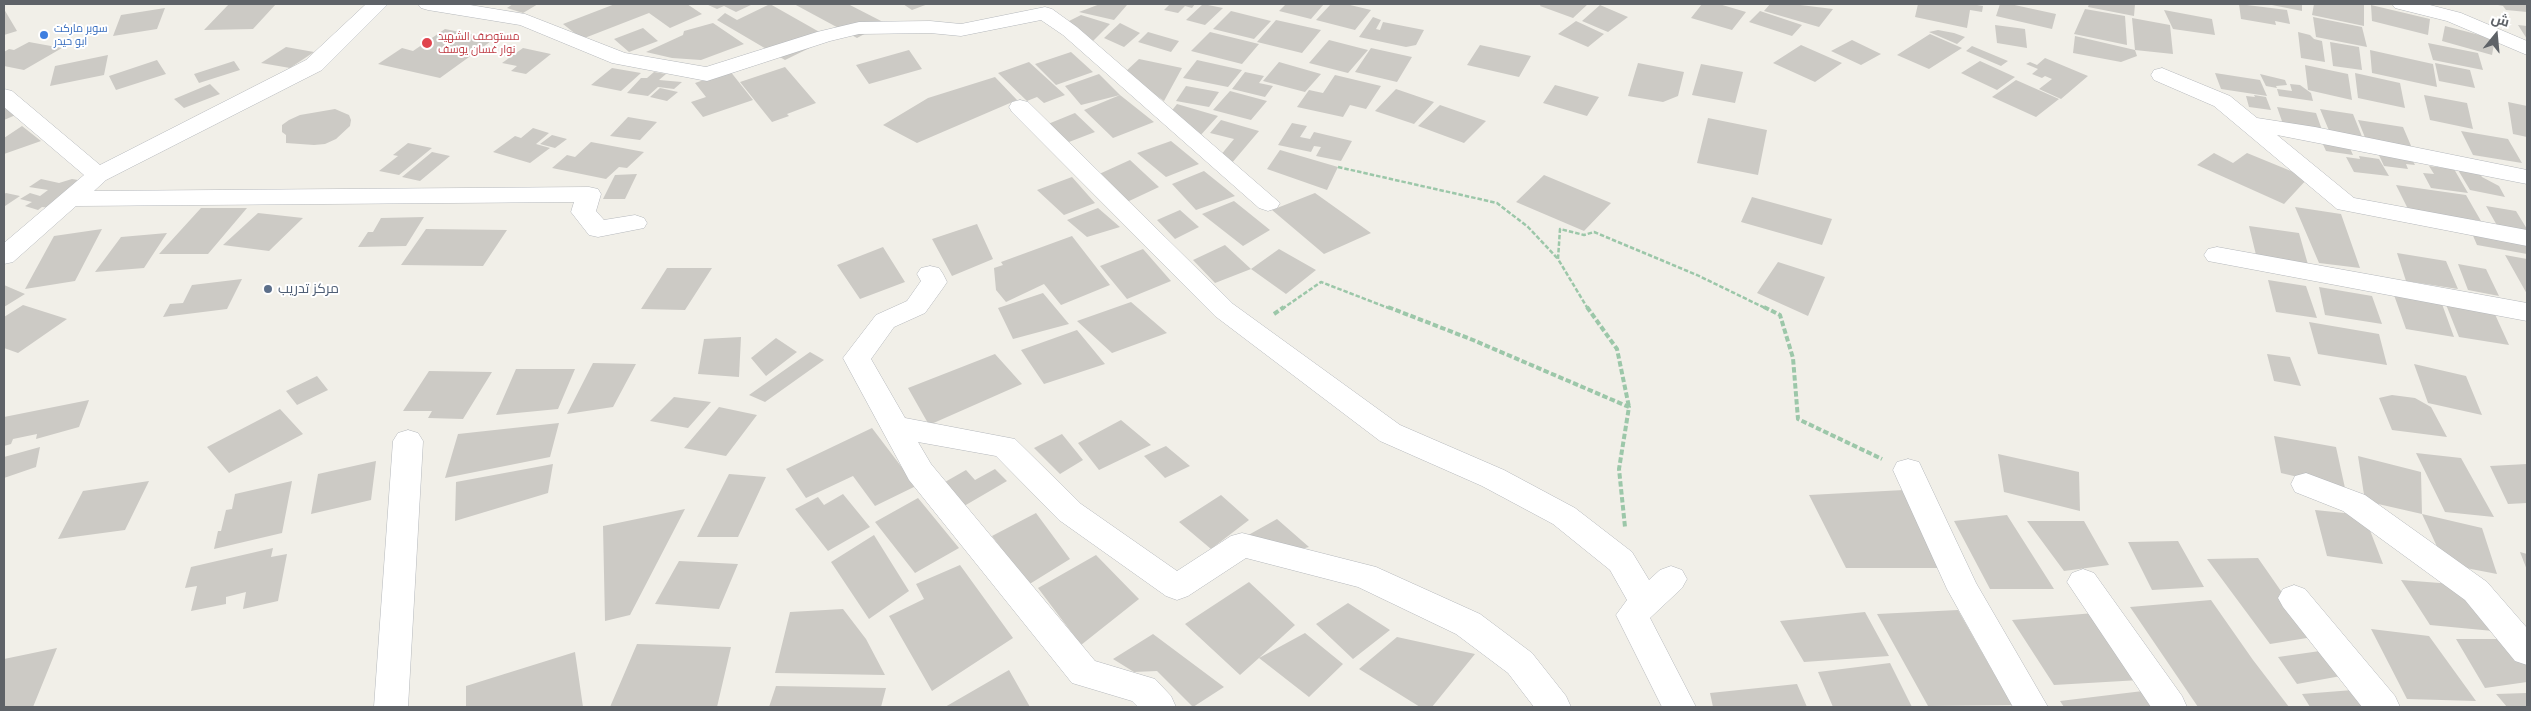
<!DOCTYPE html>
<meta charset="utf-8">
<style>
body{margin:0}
#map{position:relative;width:2531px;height:711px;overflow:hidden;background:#f1efe8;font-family:"Fira Sans",Cairo,sans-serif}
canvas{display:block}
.frame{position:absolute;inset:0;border:5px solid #5f6368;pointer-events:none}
.north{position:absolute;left:2471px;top:10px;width:50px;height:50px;-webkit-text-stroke:4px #fff;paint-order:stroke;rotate:17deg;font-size:14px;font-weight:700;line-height:20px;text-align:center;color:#5f6368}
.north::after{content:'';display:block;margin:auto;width:18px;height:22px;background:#5f6368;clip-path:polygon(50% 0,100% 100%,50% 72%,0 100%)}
</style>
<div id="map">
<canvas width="2531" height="711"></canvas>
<div class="frame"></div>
<div class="north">ش</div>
</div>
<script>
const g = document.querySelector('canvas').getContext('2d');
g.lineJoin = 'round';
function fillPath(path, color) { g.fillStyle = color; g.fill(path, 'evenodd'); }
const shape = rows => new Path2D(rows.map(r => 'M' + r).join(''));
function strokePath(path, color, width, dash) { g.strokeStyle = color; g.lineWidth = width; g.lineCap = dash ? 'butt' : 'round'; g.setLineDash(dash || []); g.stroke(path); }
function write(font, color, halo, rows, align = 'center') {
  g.font = font + ' "Fira Sans",Cairo,sans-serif'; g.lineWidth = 4; g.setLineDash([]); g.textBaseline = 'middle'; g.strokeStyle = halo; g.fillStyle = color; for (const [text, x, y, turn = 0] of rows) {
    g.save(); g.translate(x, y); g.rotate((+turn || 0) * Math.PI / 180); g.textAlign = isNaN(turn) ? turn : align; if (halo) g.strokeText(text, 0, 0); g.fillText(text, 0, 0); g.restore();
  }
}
fillPath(shape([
 [229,4,276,4,253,29,204,30],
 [513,4,538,4,523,13,507,8],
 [615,4,687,4,702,14,670,28,649,13,582,39,563,24],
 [706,4,753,4,736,12,724,6,717,9],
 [770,4,830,38,785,60,717,20,725,13,737,20],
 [794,4,848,4,885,23,857,38],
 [903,4,928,4,912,10],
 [1100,4,1123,4,1127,5,1114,20,1079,12],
 [1170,4,1195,4,1192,8,1185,6,1178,13,1164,10],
 [1203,4,1223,8,1205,25,1186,20],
 [1286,4,1324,4,1311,19,1279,11],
 [1331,4,1346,4,1371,10,1355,30,1316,20],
 [1541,4,1588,4,1573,18,1540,6],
 [1702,4,1719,4,1746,12,1732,30,1691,18],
 [1770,4,1792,4,1833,9,1819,27,1764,11],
 [1918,4,1971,4,1983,6,1982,12,1970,10,1967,28,1915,17],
 [2000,4,2010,4,2056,14,2052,29,1996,16],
 [2089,4,2135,4,2134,16,2088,7],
 [2239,4,2287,10,2290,24,2275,21,2276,25,2241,19],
 [2302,4,2302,11,2272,5,2272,4],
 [2314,4,2364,4,2364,26,2312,15],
 [2493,4,2527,4,2527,12,2506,10,2503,6],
 [1600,5,1628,17,1608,32,1582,21],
 [2371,5,2430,19,2428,35,2372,21],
 [165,8,157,29,113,36,121,15],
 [4,9,17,31,4,35],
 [2085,9,2125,16,2127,45,2074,34],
 [2164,10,2212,19,2215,35,2173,29],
 [1231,11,1271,21,1254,39,1213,29],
 [1760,11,1802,25,1792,36,1749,22],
 [1081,15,1110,24,1091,43,1067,22],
 [1373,17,1381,20,1376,29,1380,30,1383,22,1424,30,1416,45,1406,47,1359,37],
 [2313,17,2362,27,2367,47,2316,37],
 [2132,18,2170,25,2173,54,2135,50],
 [1276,20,1321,30,1302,53,1257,42],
 [1576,21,1604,34,1588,47,1558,34],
 [713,23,744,44,701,60,672,58,646,52,683,35,684,31],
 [1120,23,1140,33,1124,47,1104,38],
 [1995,25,2025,29,2027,48,1997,43],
 [2518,25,2527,26,2527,39],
 [2445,26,2495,39,2492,55,2442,41],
 [643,28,658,41,629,52,614,39],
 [445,29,494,39,440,78,378,64,402,48,413,51],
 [1938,30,1954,33,1965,37,1957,44,1929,32],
 [1148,32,1179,41,1171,52,1138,42],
 [1210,32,1259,44,1242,64,1191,51],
 [2298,32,2310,35,2314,39,2322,41,2325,62,2301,58],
 [1930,34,1962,48,1929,69,1897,55],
 [2075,36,2135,50,2137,56,2121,62,2073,53],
 [1329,40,1368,50,1348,73,1309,63],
 [1852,40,1881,54,1861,65,1831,51],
 [29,42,62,48,24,70,4,66,4,52,9,49,14,50],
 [2330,42,2359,47,2362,70,2333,66],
 [2428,43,2478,53,2483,70,2433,60],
 [1480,45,1531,56,1519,77,1467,65],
 [1801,45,1842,63,1815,82,1773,63],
 [1972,46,2008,61,2001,66,1966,51],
 [286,47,314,52,290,68,261,63],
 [523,48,551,54,526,74,511,71,517,66,502,63],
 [1371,48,1412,57,1397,82,1355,72],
 [909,50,922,69,869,84,856,65],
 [2370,50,2433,64,2437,87,2372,73],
 [1071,52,1093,72,1056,85,1035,64],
 [108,55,104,75,50,86,55,66],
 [2045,58,2088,76,2061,99,2039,89,2052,79,2045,76,2042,78,2032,74,2038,69,2026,64,2030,62,2037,65],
 [1139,59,1182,68,1164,101,1124,73],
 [157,60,166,74,116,90,109,76],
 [1197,60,1242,70,1228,87,1183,78],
 [234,61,240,70,199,83,194,74],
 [1980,61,2015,77,1997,90,1961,73],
 [1029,62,1065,95,1044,103,1037,97,1027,101,998,73],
 [1279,62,1321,74,1305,92,1263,81],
 [1638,63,1684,72,1678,96,1663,102,1628,96],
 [2435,63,2470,70,2475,88,2439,81],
 [1701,64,1743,72,1735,103,1692,95],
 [2305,65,2348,74,2352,100,2308,90],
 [785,67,816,103,787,114,789,116,772,122,740,82],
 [612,68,641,73,621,91,591,85],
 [730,71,753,100,703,117,691,102,706,97,695,83],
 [654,72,666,74,659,80,682,82,674,89,658,87,648,96,627,93,641,78,647,78],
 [1245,72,1264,76,1259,83,1273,86,1265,97,1232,89],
 [2215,73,2260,80,2267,96,2221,89],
 [2355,73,2400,83,2405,108,2358,98],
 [1099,74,1120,95,1081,105,1065,86],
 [2260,74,2285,80,2287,85,2276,86,2277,88,2266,86],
 [1335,75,1381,86,1366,109,1350,105,1343,117,1297,107,1309,90,1323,93],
 [995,77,1017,100,917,143,883,125,928,98],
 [2016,80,2059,99,2036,117,1992,97],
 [210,84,220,94,184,108,174,99],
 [2290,84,2300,85,2311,93,2313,101,2279,96,2277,89,2292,91],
 [1555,85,1599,97,1587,116,1543,103],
 [1186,86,1219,92,1209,107,1176,101],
 [660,88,678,92,667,101,650,97],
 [1396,89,1434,102,1414,124,1375,111],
 [1230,91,1267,101,1251,120,1213,110],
 [1120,95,1154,122,1113,138,1084,110],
 [2254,95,2266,97,2271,110,2249,107,2246,96,2255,97],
 [2424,95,2467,103,2473,129,2430,120],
 [2508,102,2527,106,2527,137,2513,134],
 [1177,104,1218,116,1199,137,1170,113],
 [4,105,18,114,4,120],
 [1440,105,1486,121,1464,143,1418,126],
 [2277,107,2316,113,2322,130,2283,124],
 [335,109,349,115,351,120,350,126,336,139,325,144,314,145,286,143,286,135,282,132,282,125,289,120,300,115],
 [2320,109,2353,114,2363,139,2330,133],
 [1075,113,1095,132,1069,142,1048,124],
 [628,117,657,122,640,140,610,136],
 [1708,118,1767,130,1758,175,1697,163],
 [1221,120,1259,131,1231,164,1220,156,1234,139,1210,133],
 [2358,120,2403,127,2412,148,2366,140],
 [1292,123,1307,126,1300,137,1310,139,1314,132,1352,141,1341,161,1316,156,1321,147,1314,146,1311,152,1278,145],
 [22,126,41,141,4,154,4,138],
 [533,128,549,133,536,144,550,148,530,163,493,152,515,136,521,138],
 [2461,131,2508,139,2522,163,2473,155],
 [552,135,567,139,555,148,540,144],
 [2321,140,2348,144,2353,155,2326,151],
 [1171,141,1199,164,1166,177,1137,153],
 [591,142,644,152,627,168,619,167,606,179,552,168,567,155,575,157],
 [408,143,432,148,399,175,379,171,398,156,393,155],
 [1280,150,1338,167,1327,190,1267,169],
 [2377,151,2410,155,2415,165,2406,164,2408,169,2384,166],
 [432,152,450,156,420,181,402,177],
 [2214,153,2233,163,2247,153,2308,178,2284,204,2197,165],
 [2359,156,2379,159,2389,176,2354,172,2346,157,2360,159],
 [1130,160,1159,187,1127,202,1097,175],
 [2455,165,2476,168,2482,177,2499,186,2505,197,2470,190],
 [2429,166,2454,169,2468,193,2431,188,2423,173,2434,174],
 [1204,171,1235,196,1196,210,1172,184],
 [637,174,625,199,603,199,615,175],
 [1544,175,1611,203,1584,231,1516,202],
 [1072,177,1095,203,1064,215,1037,190],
 [41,179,59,183,72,179,84,181,51,208,42,207,38,210,25,206,32,202,20,199,30,193,40,196,48,190,29,187],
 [2396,185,2466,195,2481,221,2409,211],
 [6,193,20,196,5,206,4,194],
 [1315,193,1371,233,1324,254,1272,210],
 [1752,197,1832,219,1822,245,1741,222],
 [1234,201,1270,230,1243,246,1202,214],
 [2486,206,2516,211,2527,229,2527,234,2499,229],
 [2295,207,2341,214,2360,268,2319,263],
 [201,208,247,208,208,254,159,254],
 [1098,208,1120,227,1087,237,1067,220],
 [1180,210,1199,227,1175,239,1157,220],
 [258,213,303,218,269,251,223,245],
 [424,217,406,246,358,247,368,232,373,232,381,218],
 [977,224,993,259,952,276,932,239],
 [2249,226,2299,233,2309,268,2257,259],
 [102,229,75,281,25,289,54,236],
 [426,229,507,230,483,266,401,265],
 [2471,231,2526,241,2527,254,2477,245],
 [167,233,144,268,95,272,121,237],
 [1072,236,1110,285,1061,305,1044,284,1006,302,996,290,994,268,1003,265,1001,262],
 [1225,245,1251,269,1215,283,1193,260],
 [883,247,905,282,860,299,837,265],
 [1143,249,1171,281,1127,299,1100,266],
 [1279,249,1316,270,1286,294,1251,269],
 [2397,253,2446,261,2458,289,2406,281],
 [2505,255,2527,259,2527,294],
 [1778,262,1825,277,1808,316,1757,293],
 [2458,264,2486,269,2499,296,2468,290],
 [667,268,712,268,685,310,641,309],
 [242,279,227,309,163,317,170,304,183,303,192,285],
 [2268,280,2306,286,2317,318,2276,312],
 [4,285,25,294,4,307],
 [2319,287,2372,296,2382,324,2325,315],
 [1043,293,1069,324,1013,339,998,308],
 [2394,295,2442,304,2454,337,2406,329],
 [1131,302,1167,333,1112,353,1077,321],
 [2445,302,2493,310,2509,345,2459,337],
 [23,305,67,319,18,353,4,348,4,317],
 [2309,322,2379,334,2387,365,2318,354],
 [1077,330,1105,364,1044,384,1021,350],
 [741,337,739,377,698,374,704,339],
 [776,338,797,352,766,376,751,358],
 [810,352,824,360,765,402,749,395],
 [995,354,1022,384,929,425,908,388],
 [2267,354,2290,357,2301,386,2274,381],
 [593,363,636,364,613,407,567,414],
 [2414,364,2466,376,2482,415,2428,403],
 [516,369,575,369,558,409,496,415],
 [429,371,492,372,463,419,428,418,432,411,403,411],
 [317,376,328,390,297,405,286,391],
 [2392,395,2415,398,2431,407,2447,437,2392,430,2379,398],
 [674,397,711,402,688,428,650,421],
 [89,400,79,427,36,439,37,434,13,439,11,444,4,446,4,417],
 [719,407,757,415,726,456,684,448],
 [280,409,303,434,229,473,207,447],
 [1121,420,1151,445,1099,470,1078,443],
 [559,423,550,457,445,478,458,434],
 [872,428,916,486,875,506,853,476,806,498,786,469],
 [1062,434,1083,460,1060,474,1034,448],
 [2274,436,2336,447,2345,488,2281,473],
 [1166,446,1190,466,1165,478,1144,456],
 [40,447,36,467,4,478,4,457],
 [2416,453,2461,458,2494,517,2445,512],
 [1998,454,2079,472,2080,511,2004,492],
 [2358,456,2421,472,2422,514,2365,501],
 [376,461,371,500,311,514,318,474],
 [553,464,548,493,455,521,456,482],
 [2527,464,2527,503,2508,504,2490,466],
 [995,469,1007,481,959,509,938,486,966,470,975,480],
 [729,474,766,477,738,537,697,537],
 [149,481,125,530,58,539,83,491],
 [292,481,282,533,214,549,218,531,221,531,226,510,232,509,235,494],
 [1904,490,1939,568,1846,568,1809,495],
 [843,494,870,527,828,551,795,509,818,497,824,505],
 [1221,495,1249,520,1211,549,1179,522],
 [918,498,959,548,915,573,875,522],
 [685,509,630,615,605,621,603,526],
 [2315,510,2364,515,2383,564,2327,556],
 [1036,513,1070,559,1028,585,992,536],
 [2422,514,2482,528,2497,574,2445,564],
 [2007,515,2054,589,1990,589,1954,521],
 [1277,519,1309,547,1294,551,1243,538],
 [2027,521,2084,521,2109,565,2064,571],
 [874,535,909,591,869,619,831,562],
 [2178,541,2204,587,2152,590,2128,542],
 [273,548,271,557,287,554,278,601,243,609,246,592,226,597,226,604,191,611,197,586,185,588,191,567],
 [2520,552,2527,554,2527,570],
 [1096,555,1139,599,1081,645,1038,588],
 [2258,558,2313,637,2270,644,2207,559],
 [679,561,738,564,719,609,655,604],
 [960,565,1013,638,932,691,889,616,924,599,916,584],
 [2401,580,2466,585,2493,631,2430,625],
 [1249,582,1295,625,1259,658,1305,633,1343,664,1309,697,1259,658,1240,675,1185,624],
 [2211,600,2253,660,2289,707,2198,707,2130,607],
 [1348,603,1390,630,1353,659,1316,624],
 [843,609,866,639,885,675,775,673,790,612],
 [1958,610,2012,705,1928,706,1877,614],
 [1865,612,1889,656,1804,662,1780,621],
 [2094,613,2140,680,2054,685,2012,620],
 [2371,629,2429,636,2476,701,2407,699],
 [1153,634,1224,687,1193,707,1157,671,1134,672,1113,659],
 [1397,637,1475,654,1432,707,1420,707,1359,669],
 [2456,639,2505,639,2527,665,2527,682,2485,688],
 [637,644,731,647,717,707,610,707],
 [57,648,33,707,4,707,4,659],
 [2320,651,2341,676,2297,684,2278,657],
 [575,652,583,707,466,707,466,686],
 [1890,663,1912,707,1833,707,1818,672],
 [1009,670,1030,707,945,707],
 [1797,684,1807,707,1713,707,1710,693],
 [776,686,886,688,881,707,769,707],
 [2353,690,2368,707,2310,707,2302,694],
 [2143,691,2153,707,2064,707,2060,701],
 [2527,693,2527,707,2507,707,2496,694]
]), '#cccac5');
const minor = shape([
 [366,4,388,4,322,70,106,180,94,191,589,187,598,189,601,194,596,211,604,220,635,215,644,218,647,223,644,228,598,237,589,235,571,212,574,202,76,206,13,262,4,264,4,243,84,175,4,107,4,89,12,91,100,165,306,60,366,4],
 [418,4,464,4,525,14,625,53,706,67,817,32,859,22,930,21,961,24,1045,7,1052,9,1077,27,1280,203,1277,208,1268,211,1259,208,1063,35,1041,20,961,36,930,33,859,34,830,41,707,81,612,63,520,25,428,10,421,8,418,4],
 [2392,4,2426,4,2461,13,2527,41,2527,55,2447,21,2395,8,2392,4],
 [2162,68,2230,96,2257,118,2315,127,2527,170,2527,184,2277,135,2354,198,2527,230,2527,246,2337,209,2214,106,2154,80,2151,75,2154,70,2162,68],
 [1020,100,1028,102,1233,304,1400,425,1504,470,1575,508,1632,552,1649,580,1660,570,1671,566,1682,570,1687,579,1682,588,1650,618,1696,707,1662,707,1616,615,1627,600,1610,570,1553,524,1482,486,1380,441,1215,316,1012,112,1009,107,1012,102,1020,100],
 [2217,247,2527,303,2527,321,2208,261,2204,255,2208,249,2217,247],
 [930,266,939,268,943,274,947,282,943,288,925,313,894,327,871,359,905,418,1015,439,1081,504,1177,571,1231,536,1242,533,1376,567,1480,614,1532,653,1566,696,1571,707,1534,707,1508,673,1456,634,1358,587,1246,558,1188,596,1177,600,1166,596,1059,520,996,456,918,442,931,464,1095,661,1155,679,1171,696,1176,707,1138,707,1132,701,1072,683,909,480,843,358,876,315,907,301,921,281,917,274,921,268,930,266],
 [408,430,418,433,423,441,408,707,374,707,393,441,398,433,408,430],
 [1908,459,1919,462,1976,583,2048,707,2013,707,1947,589,1893,470,1897,462,1908,459],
 [2306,473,2365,495,2487,582,2527,628,2527,665,2515,661,2465,600,2343,511,2295,492,2291,484,2295,476,2306,473],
 [2083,569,2094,573,2182,696,2187,707,2151,707,2067,582,2072,573,2083,569],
 [2294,585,2305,589,2395,696,2400,707,2362,707,2283,607,2278,598,2283,589,2294,585]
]);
strokePath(minor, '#b5b8bc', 1);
strokePath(shape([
 [1338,167,1497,203,1528,227,1558,259],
 [1282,309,1321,282,1391,309],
 [1588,309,1558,259,1560,229,1584,235,1594,232,1697,275,1767,309]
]), '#9cc7a9', 2.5, [4.5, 2]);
strokePath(shape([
 [1388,307,1473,340,1629,407,1619,469,1625,527],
 [1587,307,1617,349,1629,407],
 [1764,307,1780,315,1793,358,1798,419,1882,459],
 [1274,314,1284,307]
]), '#9cc7a9', 4, [5.5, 2.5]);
fillPath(minor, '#fff');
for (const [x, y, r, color] of [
 [44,35,5,"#3f7fe0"],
 [427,43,6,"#e0444e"],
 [268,289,5,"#5c6f8a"]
]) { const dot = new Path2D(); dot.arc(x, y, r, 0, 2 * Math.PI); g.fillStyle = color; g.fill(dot); strokePath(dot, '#fff', 2); }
write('11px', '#366cbe', '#fff', [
 ["سوبر ماركت",54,29],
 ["ابو حيدر",54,42]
], 'left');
write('11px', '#be3a42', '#fff', [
 ["مستوصف الشهيد",438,37],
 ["نوار غسان يوسف",438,50]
], 'left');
write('14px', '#4e5e75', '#fff', [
 ["مركز تدريب",278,289]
], 'left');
</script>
